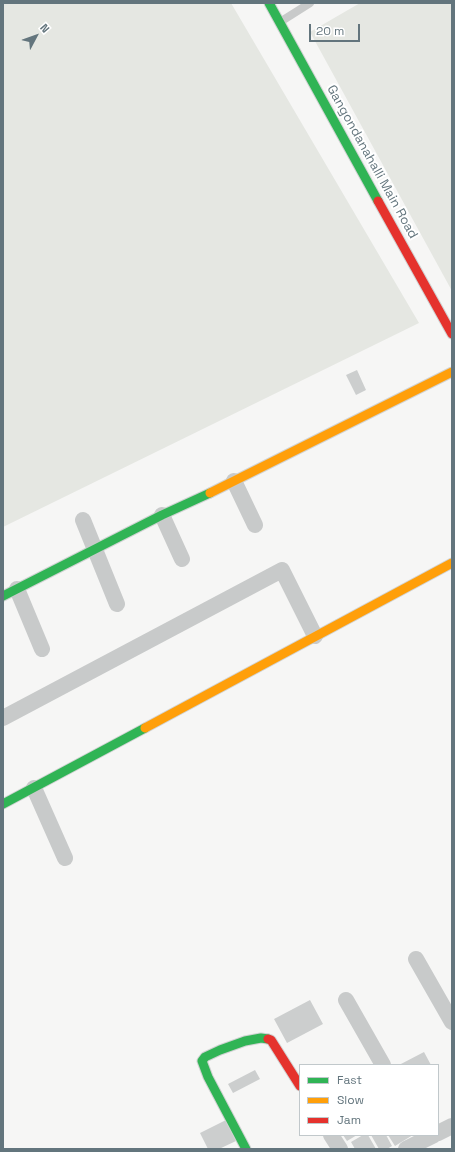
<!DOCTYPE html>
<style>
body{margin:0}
#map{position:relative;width:455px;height:1152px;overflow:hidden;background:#f6f6f5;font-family:"Space Grotesk",sans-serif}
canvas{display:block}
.frame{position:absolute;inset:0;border:4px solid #63757d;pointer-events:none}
.legend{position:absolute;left:299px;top:1064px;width:140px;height:72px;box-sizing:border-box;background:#fff;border:1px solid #c1c8cb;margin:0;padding:5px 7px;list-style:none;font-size:12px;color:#63757d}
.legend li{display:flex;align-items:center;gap:8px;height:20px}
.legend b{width:20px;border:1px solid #c1c8cb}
.north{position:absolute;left:16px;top:16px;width:40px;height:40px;-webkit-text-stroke:3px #fff;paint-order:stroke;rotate:49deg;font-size:11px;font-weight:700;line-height:16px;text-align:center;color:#63757d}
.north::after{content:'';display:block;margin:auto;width:14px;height:18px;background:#63757d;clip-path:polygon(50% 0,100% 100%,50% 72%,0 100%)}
.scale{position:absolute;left:309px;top:24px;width:51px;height:18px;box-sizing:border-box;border:2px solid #63757d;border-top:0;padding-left:5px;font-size:12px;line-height:14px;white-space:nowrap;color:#63757d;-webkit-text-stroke:3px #fff;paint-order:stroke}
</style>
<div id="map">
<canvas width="455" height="1152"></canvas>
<div class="frame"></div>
<ul class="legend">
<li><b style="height:5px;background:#30b455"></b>Fast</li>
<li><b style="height:5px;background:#ff9f0a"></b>Slow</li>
<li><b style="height:5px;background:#e5322d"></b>Jam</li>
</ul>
<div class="north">N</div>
<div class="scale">20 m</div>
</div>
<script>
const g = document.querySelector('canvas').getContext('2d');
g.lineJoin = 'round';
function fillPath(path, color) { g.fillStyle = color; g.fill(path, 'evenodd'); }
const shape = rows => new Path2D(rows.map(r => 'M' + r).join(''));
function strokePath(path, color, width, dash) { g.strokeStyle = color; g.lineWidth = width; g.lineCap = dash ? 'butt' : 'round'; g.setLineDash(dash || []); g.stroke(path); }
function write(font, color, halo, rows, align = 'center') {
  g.font = font + ' "Space Grotesk",sans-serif'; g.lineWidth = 4; g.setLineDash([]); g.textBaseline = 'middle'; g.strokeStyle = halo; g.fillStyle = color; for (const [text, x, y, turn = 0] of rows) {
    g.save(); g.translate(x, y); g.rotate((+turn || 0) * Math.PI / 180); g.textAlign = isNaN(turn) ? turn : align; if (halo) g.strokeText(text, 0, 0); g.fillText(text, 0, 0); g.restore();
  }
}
fillPath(shape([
 [3,3,231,3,419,323,3,527],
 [360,3,452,3,452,291,310,32]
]), '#e5e7e2');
fillPath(shape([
 [357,370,366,390,356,395,346,375],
 [310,1000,323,1024,287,1043,274,1019],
 [424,1052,431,1065,399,1065],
 [255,1070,260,1079,233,1093,228,1084],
 [226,1120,236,1141,219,1149,208,1149,200,1133],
 [343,1135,357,1135,347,1141],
 [363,1135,368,1135,376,1149,355,1149,351,1142],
 [371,1135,386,1135,392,1146,387,1149,379,1149],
 [388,1135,413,1135,395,1146]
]), '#cccece');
const fast = shape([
 [269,3,378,201],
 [3,596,162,515,210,493],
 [3,804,145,728],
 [246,1149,208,1077,202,1061,205,1057,220,1050,245,1041,261,1038,268,1039]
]);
const slow = shape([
 [210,493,452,372],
 [145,728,452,563]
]);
const jam = shape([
 [378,201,452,334],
 [268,1039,271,1040,300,1086]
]);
strokePath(fast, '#d1d3d3', 11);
strokePath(slow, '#d1d3d3', 11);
strokePath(jam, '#d1d3d3', 11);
strokePath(shape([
 [280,22,310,3]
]), '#c8caca', 8);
strokePath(shape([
 [234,481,255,525],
 [162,515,182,559],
 [83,520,117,604],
 [17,589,42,649],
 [3,718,282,570,315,636],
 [34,788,65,858],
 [416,959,452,1022],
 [346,1000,383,1065],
 [438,1133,452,1126],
 [331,1135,340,1149],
 [406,1149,434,1135]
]), '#c8caca', 16);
strokePath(fast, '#30b455', 9);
strokePath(slow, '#ff9f0a', 9);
strokePath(jam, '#e5322d', 9);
write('13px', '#63757d', '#fff', [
 ["Gangondanahalli Main Road",372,162,61]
]);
</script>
